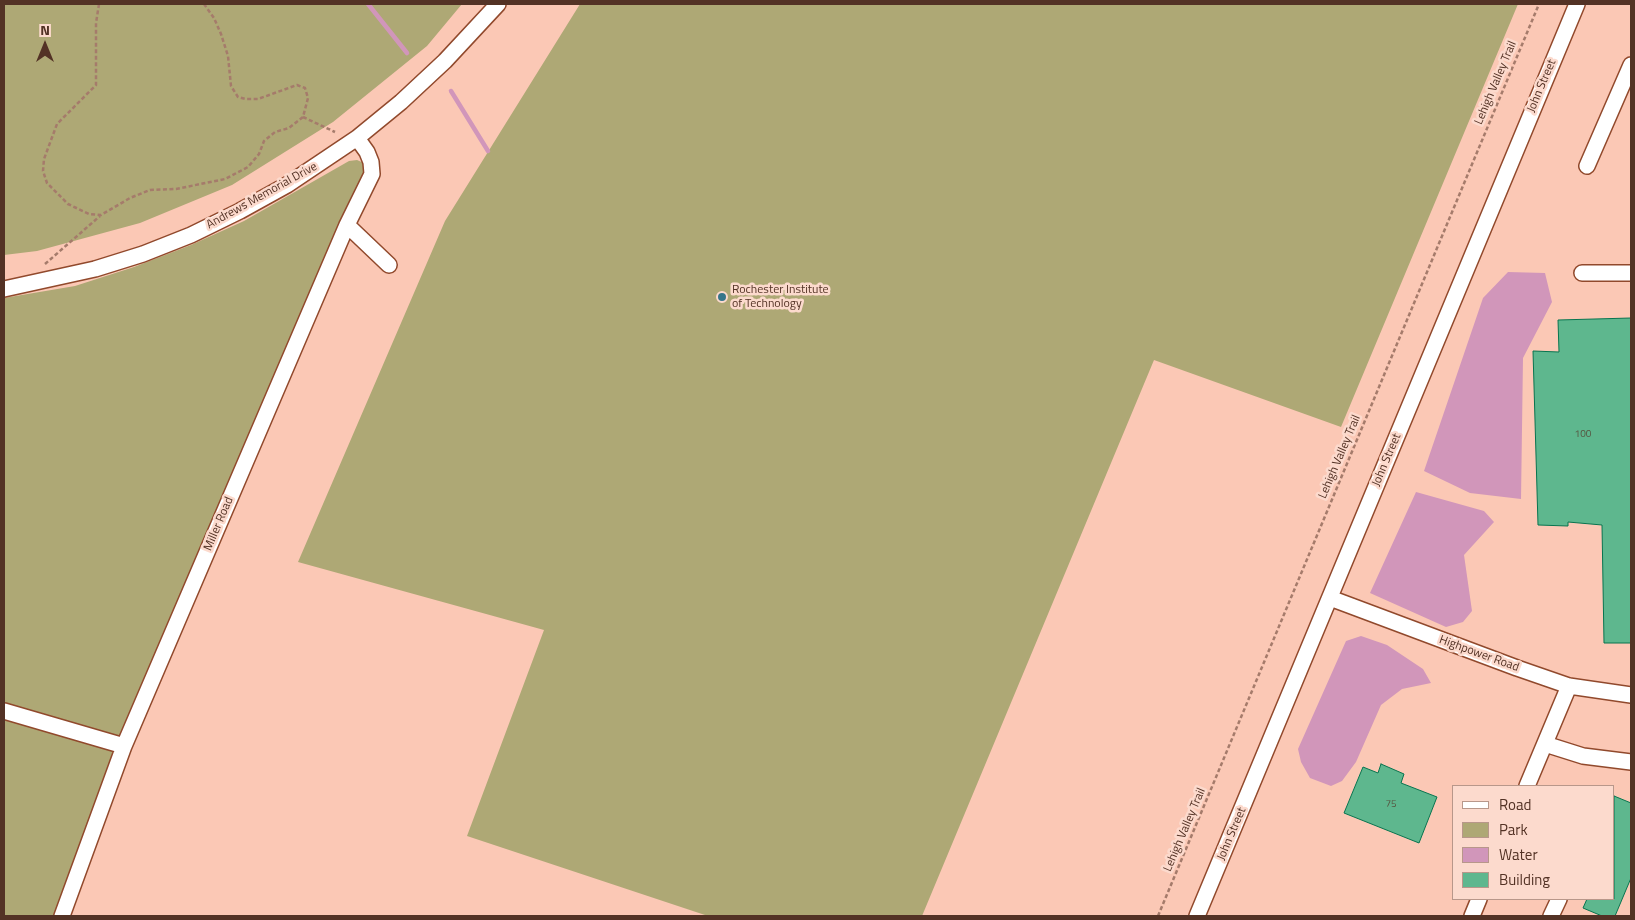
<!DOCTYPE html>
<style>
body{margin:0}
#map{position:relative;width:1635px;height:920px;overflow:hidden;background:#fbc8b5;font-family:"Titillium Web",sans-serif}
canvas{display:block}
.frame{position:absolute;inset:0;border:5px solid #533225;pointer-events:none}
.legend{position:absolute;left:1452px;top:785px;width:162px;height:115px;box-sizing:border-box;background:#fcdacd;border:1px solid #b8978a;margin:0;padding:6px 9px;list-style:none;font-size:15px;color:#533225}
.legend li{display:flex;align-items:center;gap:10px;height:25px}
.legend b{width:25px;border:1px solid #b8978a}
.north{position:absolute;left:20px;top:20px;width:50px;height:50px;-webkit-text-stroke:4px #fcdacd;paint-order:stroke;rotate:0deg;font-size:14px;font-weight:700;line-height:20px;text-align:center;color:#533225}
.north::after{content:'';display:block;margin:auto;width:18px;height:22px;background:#533225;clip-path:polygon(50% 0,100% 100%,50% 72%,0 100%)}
</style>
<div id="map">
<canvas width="1635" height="920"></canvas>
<div class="frame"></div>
<ul class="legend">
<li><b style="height:6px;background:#fff"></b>Road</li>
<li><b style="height:14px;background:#aea875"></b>Park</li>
<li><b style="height:14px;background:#d196ba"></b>Water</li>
<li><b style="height:14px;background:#5eb78e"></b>Building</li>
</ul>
<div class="north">N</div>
</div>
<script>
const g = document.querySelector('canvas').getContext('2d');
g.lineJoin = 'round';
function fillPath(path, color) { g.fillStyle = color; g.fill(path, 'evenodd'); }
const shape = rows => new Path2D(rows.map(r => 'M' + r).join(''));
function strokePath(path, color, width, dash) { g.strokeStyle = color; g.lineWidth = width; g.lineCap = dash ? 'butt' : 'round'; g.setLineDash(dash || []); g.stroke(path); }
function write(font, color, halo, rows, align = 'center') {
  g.font = font + ' "Titillium Web",sans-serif'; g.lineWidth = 5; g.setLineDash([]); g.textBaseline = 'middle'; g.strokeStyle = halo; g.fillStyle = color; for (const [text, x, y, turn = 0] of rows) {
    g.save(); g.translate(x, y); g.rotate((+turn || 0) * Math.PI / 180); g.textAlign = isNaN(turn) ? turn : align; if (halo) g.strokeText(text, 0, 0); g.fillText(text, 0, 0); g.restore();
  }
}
fillPath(shape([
 [4,4,462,4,427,46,333,122,232,185,140,223,37,251,4,255],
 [580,4,1518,4,1341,427,1154,360,922,916,708,916,467,836,544,630,298,562,445,221],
 [357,160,364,163,363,175,55,916,4,916,4,298,75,286,134,267,191,245,244,221,349,161]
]), '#aea875');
fillPath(shape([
 [1508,272,1545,273,1552,302,1523,358,1521,499,1470,493,1424,471,1483,298],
 [1416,492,1484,511,1494,522,1464,555,1472,611,1463,622,1446,627,1370,593],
 [1361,636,1387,645,1423,669,1431,683,1402,689,1381,705,1356,762,1342,781,1331,786,1310,778,1301,762,1298,749,1346,641]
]), '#d196ba');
strokePath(shape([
 [368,4,407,53],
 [451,91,488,151]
]), '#d196ba', 4.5);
const building = shape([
 [1631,318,1631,643,1604,643,1602,525,1568,522,1568,526,1538,525,1533,351,1559,352,1558,320,1631,318],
 [1381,764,1404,774,1401,783,1437,797,1419,843,1344,813,1363,767,1378,773,1381,764],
 [1614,796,1631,803,1631,878,1615,916,1602,916,1583,908,1587,899,1614,899,1614,796]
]);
fillPath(building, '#5eb78e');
strokePath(building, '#07744f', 1);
const minor = shape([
 [1587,166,1631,65],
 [347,225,389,265],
 [1582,273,1631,273],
 [4,289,95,269,143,254,191,235,240,211,287,185,357,138,401,102,445,61,498,4],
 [1330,598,1517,668,1569,686,1631,695],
 [4,711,124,746],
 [1545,744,1583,756,1631,762],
 [1527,786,1569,686],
 [62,916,124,746,347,225,372,174,371,162,367,152,357,138],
 [1197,916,1577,4],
 [1472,916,1479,899],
 [1551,916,1559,899]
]);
strokePath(minor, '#91492c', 18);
strokePath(shape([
 [99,4,96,23,96,85,57,124,44,159,43,171,47,183,68,204,89,214,101,215,130,198,150,190,176,189,225,179,248,167,259,154,264,141,275,132,289,128,303,117,308,98,305,88,297,85,258,99,246,99,238,97,231,86,228,56,221,34,214,18,204,4],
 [303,117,335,132],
 [45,264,100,216],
 [1158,916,1539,4]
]), '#a57b6b', 2.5, [4, 2.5]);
strokePath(minor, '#fff', 15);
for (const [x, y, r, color] of [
 [722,297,5,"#36758a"]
]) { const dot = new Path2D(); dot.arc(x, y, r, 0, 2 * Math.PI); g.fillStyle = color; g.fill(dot); strokePath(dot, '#fcdacd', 2); }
write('10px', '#56533f', null, [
 ["100",1583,435],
 ["75",1391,805]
]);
write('12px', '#533225', '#fcdacd', [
 ["Lehigh Valley Trail",1496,83,-67],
 ["John Street",1542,86,-67],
 ["Andrews Memorial Drive",262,196,-29],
 ["Lehigh Valley Trail",1340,457,-67],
 ["John Street",1387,460,-67],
 ["Miller Road",219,524,-67],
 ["Highpower Road",1479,654,20],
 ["Lehigh Valley Trail",1185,830,-67],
 ["John Street",1232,834,-67]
]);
write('12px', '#533225', '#fcdacd', [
 ["Rochester Institute",732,290],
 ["of Technology",732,304]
], 'left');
</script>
